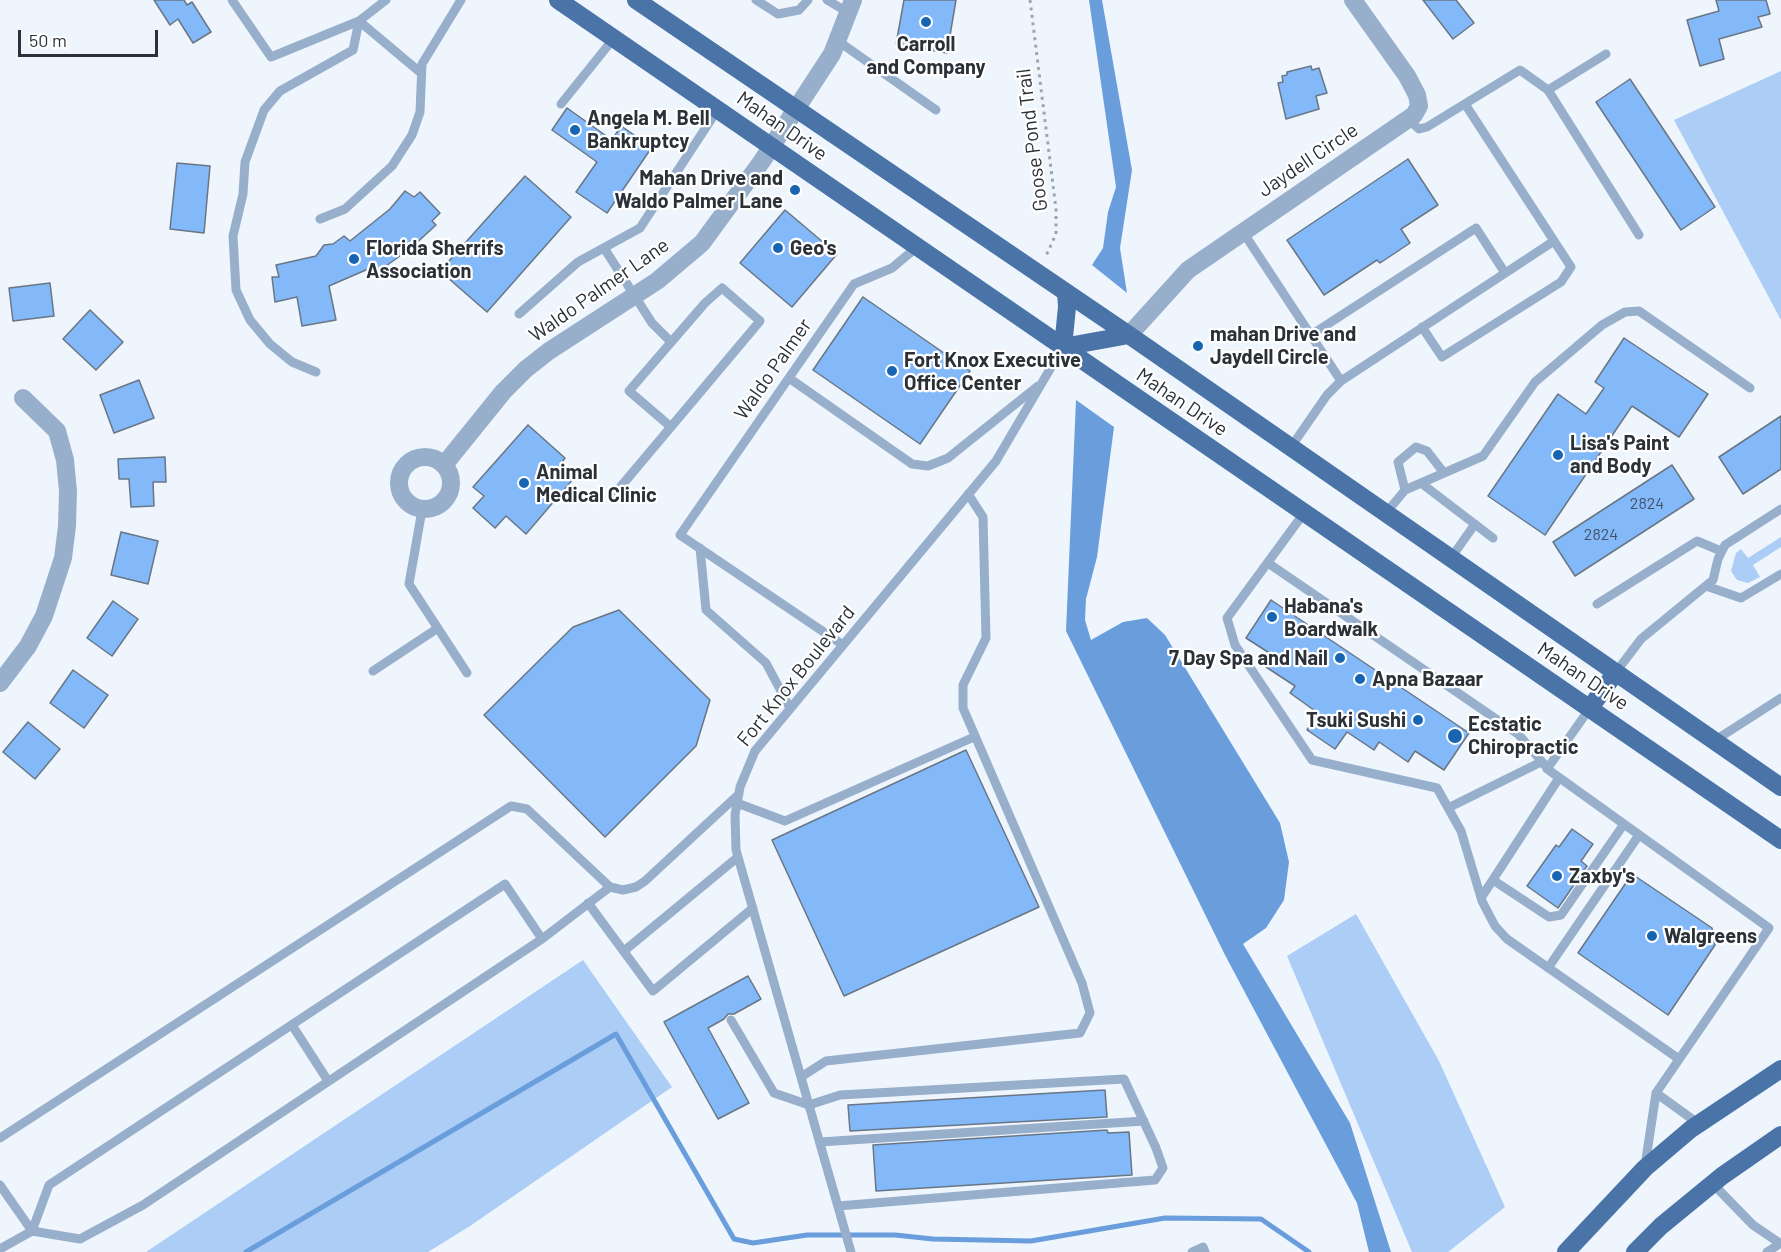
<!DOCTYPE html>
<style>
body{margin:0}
#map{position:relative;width:1781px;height:1252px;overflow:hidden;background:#eff5fc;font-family:Barlow,sans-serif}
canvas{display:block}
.scale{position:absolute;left:18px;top:30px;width:140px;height:27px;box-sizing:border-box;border:3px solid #2c3138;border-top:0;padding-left:8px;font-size:18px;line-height:21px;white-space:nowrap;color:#2c3138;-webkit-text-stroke:4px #fff;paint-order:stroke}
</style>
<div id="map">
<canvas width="1781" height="1252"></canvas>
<div class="scale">50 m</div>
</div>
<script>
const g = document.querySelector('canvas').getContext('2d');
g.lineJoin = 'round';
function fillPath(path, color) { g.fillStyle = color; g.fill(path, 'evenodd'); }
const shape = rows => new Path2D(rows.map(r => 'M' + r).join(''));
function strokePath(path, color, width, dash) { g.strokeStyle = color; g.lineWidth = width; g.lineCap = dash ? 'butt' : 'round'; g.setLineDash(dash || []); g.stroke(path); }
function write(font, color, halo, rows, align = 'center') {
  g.font = font + ' Barlow,sans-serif'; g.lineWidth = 4.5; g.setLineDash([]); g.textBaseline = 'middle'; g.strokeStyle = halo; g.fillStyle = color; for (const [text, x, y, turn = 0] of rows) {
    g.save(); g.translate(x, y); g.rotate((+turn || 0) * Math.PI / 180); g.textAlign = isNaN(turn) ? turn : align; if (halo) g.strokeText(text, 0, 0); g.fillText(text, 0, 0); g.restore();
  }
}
fillPath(shape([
 [1781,71,1781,320,1674,120],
 [1781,537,1781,547,1753,565,1760,577,1748,583,1737,580,1731,571,1736,553,1741,549,1748,558],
 [1356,914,1439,1061,1505,1207,1448,1252,1412,1252,1287,956],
 [583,960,672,1087,470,1226,428,1252,146,1252]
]), '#accdf6');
fillPath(shape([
 [1089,0,1102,0,1132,170,1120,248,1127,293,1092,265,1103,248,1108,212,1116,187],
 [1076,400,1114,427,1097,557,1086,599,1085,620,1091,640,1123,622,1147,618,1165,635,1280,823,1289,862,1284,900,1266,928,1243,944,1350,1123,1391,1252,1369,1252,1357,1203,1225,955,1066,631]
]), '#699ddc');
strokePath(shape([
 [246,1252,616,1034,734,1239,753,1243,807,1235,895,1235,933,1239,1031,1241,1165,1218,1261,1219,1309,1252]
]), '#699ddc', 5);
const building = shape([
 [154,0,184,0,187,5,192,2,211,32,193,43,178,19,170,25,154,0],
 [904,0,956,0,947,53,896,44,904,0],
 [1423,0,1456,0,1474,23,1453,39,1423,0],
 [1716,0,1766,0,1770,14,1758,17,1762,27,1719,39,1724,59,1700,66,1687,20,1719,11,1716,0],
 [1311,66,1312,70,1319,68,1327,93,1316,96,1319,109,1286,119,1278,83,1283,82,1282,76,1287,75,1287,72,1311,66],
 [1630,79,1715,207,1681,230,1596,102,1630,79],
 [567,108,612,140,621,126,652,147,607,213,576,192,597,162,552,130,567,108],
 [1408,159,1438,205,1401,229,1410,243,1380,263,1377,260,1324,295,1287,240,1408,159],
 [177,163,210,166,204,233,170,229,177,163],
 [525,176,571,217,487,312,440,271,525,176],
 [405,191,414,197,420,192,440,213,432,221,436,225,411,248,379,271,375,266,329,286,336,320,302,326,297,297,275,302,272,277,279,277,276,265,316,256,324,245,333,244,344,236,350,241,390,209,405,191],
 [785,210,837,254,792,307,740,263,785,210],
 [50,283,54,316,13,321,9,288,50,283],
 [863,297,970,371,920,444,813,370,863,297],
 [90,310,123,342,96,370,63,339,90,310],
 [1624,338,1708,394,1679,437,1632,406,1545,535,1488,496,1558,394,1586,414,1604,388,1595,382,1624,338],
 [139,380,154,418,114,433,100,395,139,380],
 [1781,416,1781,469,1743,494,1719,457,1781,416],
 [528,425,565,458,560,465,574,478,526,534,506,516,495,528,473,508,484,496,473,487,528,425],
 [165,457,166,482,153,482,154,506,131,507,129,479,119,479,118,459,165,457],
 [1672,465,1694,499,1575,576,1553,542,1672,465],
 [121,532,158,541,148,584,111,575,121,532],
 [1271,600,1469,733,1444,770,1415,751,1408,762,1379,742,1374,750,1347,732,1335,749,1307,730,1318,713,1290,693,1295,686,1266,667,1274,656,1246,638,1271,600],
 [113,601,138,619,112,656,87,638,113,601],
 [619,610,710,700,696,746,605,837,484,715,573,627,619,610],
 [73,670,108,695,84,728,50,703,73,670],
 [28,722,60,749,35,779,3,752,28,722],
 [966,750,1039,907,844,996,772,840,966,750],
 [1572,829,1593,844,1581,861,1587,866,1558,908,1527,886,1556,845,1559,847,1572,829],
 [1632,874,1712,928,1715,945,1668,1015,1578,953,1632,874],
 [748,976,761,999,734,1014,728,1014,724,1019,708,1028,749,1103,718,1119,664,1022,748,976],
 [1105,1090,1107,1117,850,1131,848,1105,1105,1090],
 [1107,1130,1108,1133,1129,1132,1132,1175,876,1191,873,1145,1107,1130]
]);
fillPath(building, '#83b9f9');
strokePath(building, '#697685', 1.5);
strokePath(shape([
 [1030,0,1056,209,1056,234,1045,258]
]), '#a0a5ac', 3, [3, 4.5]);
strokePath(shape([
 [232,0,271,57,359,21,421,73],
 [756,0,778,14,799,10,808,0],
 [827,0,849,13],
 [838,41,936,110],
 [1548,90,1606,54],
 [561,104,614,38],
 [1408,119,1419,129,1427,127,1520,70,1548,90,1639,235],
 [320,219,345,209,392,166,412,135,420,112,422,64,461,0],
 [1243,232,1341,381],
 [604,248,652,323,671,342],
 [519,314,578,262,640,228,718,109],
 [1422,327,1442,357,1561,282,1571,267,1465,104],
 [1311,335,1476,228,1505,273],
 [316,372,292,362,270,344,250,320,236,290,233,236,243,194,245,162,264,110,280,91,353,50,359,21,386,0],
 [789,378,912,464,928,466,948,458,1038,386],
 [1291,447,1327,395,1341,381,1554,241],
 [1421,483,1493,538],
 [1405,490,1398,462,1416,447,1427,451,1444,473],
 [612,497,760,321,722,288,705,303,629,391,671,427],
 [422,510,409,584,467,673],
 [1304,513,1227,618,1235,645,1312,760,1437,788,1461,831,1482,901,1495,926,1507,939,1679,1059],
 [1386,513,1405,490,1483,456,1535,382,1602,325,1625,312,1639,311,1750,388],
 [700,548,706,610,766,663,790,708],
 [1451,558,1475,524],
 [1268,563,1518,734,1550,771,1769,928,1656,1093,1645,1166],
 [1706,586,1741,598,1781,574],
 [1597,604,1697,541,1721,551],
 [843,645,680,535,854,284,892,268,917,247],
 [373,671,438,628],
 [1616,672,1641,639,1713,580,1718,559,1725,545,1781,509],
 [1714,741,1781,698],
 [1547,769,1590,708],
 [737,803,785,821,974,737],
 [1448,808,1541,762],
 [1493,880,1549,917,1561,915,1624,824],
 [1481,898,1559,778],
 [588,903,653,991,753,908],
 [624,951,738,857],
 [1548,968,1639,835],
 [731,1020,774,1093,809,1105,840,1095,1124,1079,1156,1148,1163,1168,1155,1180,838,1206],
 [292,1025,328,1081],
 [801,1077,826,1061,1080,1033,1090,1013,1082,983,963,708,963,685,986,638,983,517,968,494],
 [1656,1093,1699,1124],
 [0,1138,511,806,527,809,610,887,623,890,636,887,645,881,739,794],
 [820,1142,1144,1121],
 [1713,1184,1753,1225,1781,1244],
 [0,1185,32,1231],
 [32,1231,49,1185,505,884,542,939],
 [0,1249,32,1231,80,1239,143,1205,542,939,610,887],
 [851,1252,736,850,735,815,740,787,755,751,996,461,1063,347],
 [1192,1252,1203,1247,1205,1252],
 [1767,1252,1781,1243]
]), '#98afcc', 9);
strokePath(shape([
 [1129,335,1188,270,1414,115,1419,106,1417,95,1407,76,1353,0],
 '399 483a26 26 0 1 1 52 0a26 26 0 1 1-52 0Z',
 [444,465,503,392,526,369,549,351,657,281,702,243,762,161,832,54,853,0],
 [0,683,28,646,44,616,63,558,67,526,68,491,65,460,57,431,23,398]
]), '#98afcc', 18);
strokePath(shape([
 [558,0,1781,840],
 [636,0,1129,335,1781,787],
 [1063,347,1129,335],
 [1063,347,1067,307,1066,292],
 [1590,708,1616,672],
 [1566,1252,1645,1168,1691,1129,1781,1069],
 [1635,1252,1661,1226,1722,1176,1781,1135]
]), '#4a74a7', 18);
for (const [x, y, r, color] of [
 [926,22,6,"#1764b3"],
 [575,130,6,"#1764b3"],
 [795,190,6,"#1764b3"],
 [778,248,6,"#1764b3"],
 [354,259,6,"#1764b3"],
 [1198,346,6,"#1764b3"],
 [892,371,6,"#1764b3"],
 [1558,455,6,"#1764b3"],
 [524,483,6,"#1764b3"],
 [1272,617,6,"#1764b3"],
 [1340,658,6,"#1764b3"],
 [1360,679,6,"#1764b3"],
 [1418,720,6,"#1764b3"],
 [1455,736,8,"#1764b3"],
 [1557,876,6,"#1764b3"],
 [1652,936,6,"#1764b3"]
]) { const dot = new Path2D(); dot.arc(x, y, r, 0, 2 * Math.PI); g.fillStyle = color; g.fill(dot); strokePath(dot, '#fff', 2); }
write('16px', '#425368', null, [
 ["2824",1647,504],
 ["2824",1601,535]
]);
write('bold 20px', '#2c3138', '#fff', [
 ["Carroll",926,44,"center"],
 ["and Company",926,67,"center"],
 ["Angela M. Bell",587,118],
 ["Bankruptcy",587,141],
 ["Mahan Drive and",783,178,"right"],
 ["Waldo Palmer Lane",783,201,"right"],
 ["Florida Sherrifs",366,248],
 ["Association",366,271],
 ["Geo's",790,248],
 ["mahan Drive and",1210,334],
 ["Jaydell Circle",1210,357],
 ["Fort Knox Executive",904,360],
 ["Office Center",904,383],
 ["Lisa's Paint",1570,443],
 ["and Body",1570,466],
 ["Animal",536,472],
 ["Medical Clinic",536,495],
 ["Habana's",1284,606],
 ["Boardwalk",1284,629],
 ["7 Day Spa and Nail",1328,658,"right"],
 ["Apna Bazaar",1372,679],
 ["Tsuki Sushi",1406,720,"right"],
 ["Ecstatic",1468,724],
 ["Chiropractic",1468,747],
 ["Zaxby's",1569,876],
 ["Walgreens",1664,936]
], 'left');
write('20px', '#2c3138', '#fff', [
 ["Mahan Drive",782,126,35],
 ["Goose Pond Trail",1032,140,-97],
 ["Jaydell Circle",1308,160,-34],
 ["Waldo Palmer Lane",599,290,-35],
 ["Waldo Palmer",773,369,-55],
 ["Mahan Drive",1182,402,34],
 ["Fort Knox Boulevard",796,676,-51],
 ["Mahan Drive",1583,676,34]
]);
</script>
